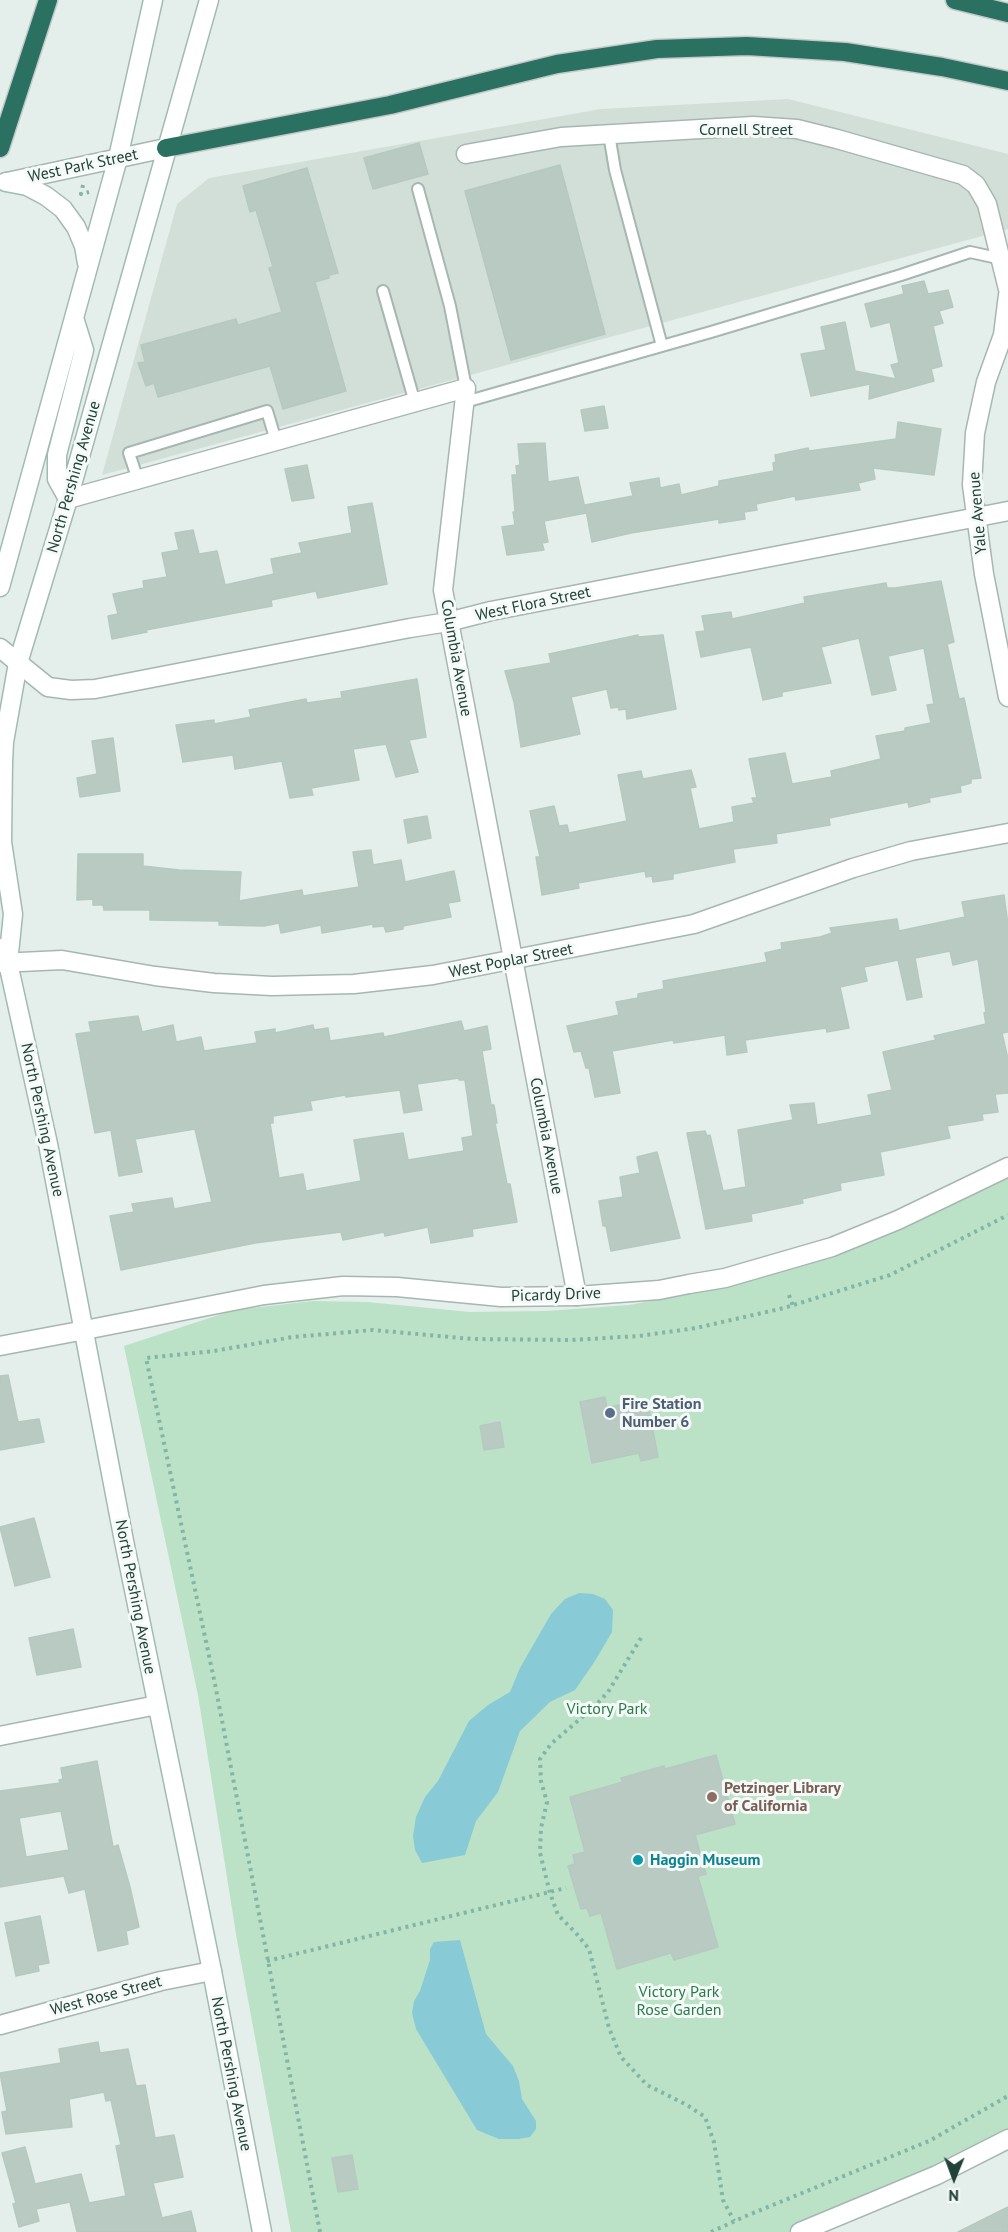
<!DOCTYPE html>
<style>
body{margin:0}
#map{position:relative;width:1008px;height:2232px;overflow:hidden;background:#e4eeea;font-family:"PT Sans",sans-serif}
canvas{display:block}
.north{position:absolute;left:924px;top:2148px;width:60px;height:60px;-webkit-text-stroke:4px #f5faf8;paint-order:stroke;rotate:181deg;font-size:16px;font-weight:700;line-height:24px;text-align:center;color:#214239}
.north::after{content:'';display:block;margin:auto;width:21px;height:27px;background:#214239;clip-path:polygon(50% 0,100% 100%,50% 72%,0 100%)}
</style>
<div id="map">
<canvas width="1008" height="2232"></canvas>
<div class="north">N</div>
</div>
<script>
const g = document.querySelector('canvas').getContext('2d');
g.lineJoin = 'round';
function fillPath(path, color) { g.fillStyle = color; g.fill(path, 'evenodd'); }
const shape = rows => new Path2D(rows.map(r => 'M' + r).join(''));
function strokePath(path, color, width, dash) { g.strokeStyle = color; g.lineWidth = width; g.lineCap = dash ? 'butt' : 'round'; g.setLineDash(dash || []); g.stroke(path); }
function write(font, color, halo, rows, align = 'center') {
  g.font = font + ' "PT Sans",sans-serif'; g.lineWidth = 6; g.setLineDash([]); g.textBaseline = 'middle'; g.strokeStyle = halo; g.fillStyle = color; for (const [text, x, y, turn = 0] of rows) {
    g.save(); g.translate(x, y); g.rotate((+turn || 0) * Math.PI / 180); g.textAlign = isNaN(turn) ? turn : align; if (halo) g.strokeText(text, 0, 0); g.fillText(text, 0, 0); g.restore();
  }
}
fillPath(shape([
 [788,99,1008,154,1008,229,102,475,177,204,209,178,601,109]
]), '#d2dfd9');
fillPath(shape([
 [1008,1167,1008,2137,808,2232,291,2232,237,1940,198,1695,124,1346,234,1310,313,1301,367,1302,470,1312,546,1311,629,1305,694,1293,801,1262]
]), '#bbe1c6');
fillPath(shape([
 [579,1593,593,1594,605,1599,613,1610,612,1632,595,1661,575,1690,550,1702,520,1731,498,1792,476,1821,465,1855,422,1863,415,1850,413,1836,416,1817,425,1797,438,1781,469,1721,488,1705,510,1692,520,1668,551,1614,565,1599],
 [460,1940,486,2034,513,2066,519,2081,522,2099,536,2121,536,2129,530,2137,519,2139,499,2139,477,2130,416,2029,412,2013,414,2001,420,1991,430,1960,430,1949,434,1942]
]), '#88cbd7');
const building = shape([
 [419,143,428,174,373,189,364,158,419,143],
 [560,165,605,334,511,360,465,191,560,165],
 [307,168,338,273,329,275,329,278,315,282,346,391,283,409,270,366,158,397,154,383,146,386,138,363,145,362,141,345,236,319,238,325,282,312,269,268,273,267,256,210,250,212,243,186,307,168],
 [924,281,928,294,948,290,953,307,939,311,943,323,933,326,942,366,931,369,934,381,869,399,870,384,811,396,801,354,826,350,821,327,845,322,855,371,896,379,891,365,899,363,890,322,871,327,865,304,904,294,902,286,924,281],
 [604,406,608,428,585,431,581,410,604,406],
 [898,422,941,429,934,475,873,468,875,479,858,483,860,490,796,500,795,496,756,504,757,510,744,512,745,519,719,523,719,519,631,533,592,542,585,505,633,496,630,483,659,478,660,488,679,484,681,495,719,486,719,481,774,471,773,463,776,462,775,455,808,448,809,451,896,439,898,422],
 [545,443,548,482,578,477,586,513,544,521,548,542,542,543,544,550,507,555,502,527,515,525,513,512,515,512,512,475,517,475,516,466,520,465,518,444,545,443],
 [307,465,314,498,292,501,285,469,307,465],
 [372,503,387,584,318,598,316,591,271,600,272,606,146,630,147,632,112,639,108,616,118,614,113,594,144,588,143,581,167,577,162,553,179,550,175,533,193,530,199,554,217,551,225,585,274,574,271,559,302,553,299,543,352,533,348,507,372,503],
 [941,581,954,642,947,644,959,699,964,698,981,778,971,779,971,783,960,786,961,792,929,798,930,802,909,807,908,802,829,818,830,825,776,834,777,843,733,849,735,862,673,874,673,879,653,882,652,876,646,877,645,871,578,883,579,888,542,895,536,857,540,857,530,811,554,806,559,826,567,825,569,833,627,821,618,775,641,771,643,779,691,770,696,787,690,788,699,829,734,822,732,807,754,803,752,798,757,798,749,759,785,753,792,784,832,777,831,771,881,759,876,736,905,731,905,728,931,723,927,705,934,704,924,648,888,656,896,690,872,695,859,638,821,647,831,683,782,692,782,696,763,700,751,647,701,657,696,632,705,631,702,616,731,612,732,619,805,603,804,597,886,583,887,588,895,588,941,581],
 [638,635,638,637,663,635,676,709,627,719,626,709,619,710,618,707,611,708,607,689,571,697,580,734,521,747,514,702,505,671,551,663,549,654,638,635],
 [417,679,426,737,409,740,418,772,396,777,386,744,353,749,359,780,311,788,313,795,290,798,282,761,235,769,233,755,183,762,176,725,214,720,214,724,251,717,249,710,306,699,307,703,342,698,341,692,417,679],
 [113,738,120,791,80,797,77,778,97,774,92,741,113,738],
 [427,816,431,838,408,843,404,820,427,816],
 [371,850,373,865,401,860,405,882,454,871,460,901,448,903,451,917,403,926,403,929,386,932,384,926,373,927,373,924,322,933,321,925,281,933,279,923,264,926,219,925,219,921,150,920,150,910,104,910,103,905,93,905,93,899,77,900,78,854,143,854,143,866,179,870,241,872,239,901,302,890,303,896,359,887,353,852,371,850],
 [1004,895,1008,925,1008,1032,1002,1033,1008,1059,1008,1093,995,1094,998,1112,982,1114,983,1120,947,1126,950,1138,880,1152,884,1175,840,1183,841,1190,802,1199,803,1203,751,1214,752,1221,706,1229,687,1133,705,1131,707,1136,710,1135,723,1191,746,1187,738,1130,793,1120,790,1105,814,1103,817,1125,872,1115,868,1095,892,1090,883,1052,936,1040,934,1036,986,1024,984,1013,986,1012,978,959,953,965,950,951,915,958,922,997,907,1000,898,960,864,967,867,981,840,987,849,1028,827,1032,826,1028,745,1040,747,1052,727,1055,725,1035,674,1043,673,1040,612,1051,620,1093,595,1097,589,1068,586,1068,581,1051,574,1052,567,1026,619,1015,616,1002,638,998,638,994,664,989,663,981,767,962,765,953,782,949,781,943,820,937,832,933,830,928,897,919,899,931,965,917,962,902,1004,895],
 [138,1016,142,1032,173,1025,176,1042,201,1037,204,1051,257,1043,255,1032,275,1029,275,1033,313,1025,314,1030,328,1028,330,1041,383,1033,384,1037,461,1021,464,1031,487,1026,491,1049,482,1051,491,1105,494,1105,497,1123,495,1123,507,1184,510,1184,517,1222,472,1229,473,1236,431,1243,428,1227,385,1236,384,1232,343,1240,341,1232,255,1243,121,1270,110,1216,134,1212,132,1204,172,1198,174,1209,212,1202,195,1129,135,1139,142,1172,119,1176,111,1130,95,1133,76,1034,91,1032,89,1022,138,1016],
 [459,1078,459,1080,465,1080,473,1136,462,1138,464,1151,408,1160,403,1133,354,1140,361,1181,306,1191,303,1174,279,1178,270,1123,273,1123,273,1116,312,1110,310,1101,345,1095,346,1097,400,1090,404,1113,422,1110,417,1084,459,1078],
 [657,1152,680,1238,611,1251,606,1226,603,1226,599,1201,623,1197,620,1177,640,1173,637,1157,657,1152],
 [8,1375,18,1422,39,1419,44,1442,0,1450,0,1376,8,1375],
 [605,1397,607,1408,627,1403,628,1407,643,1403,645,1411,649,1410,658,1457,641,1461,639,1453,592,1463,580,1402,605,1397],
 [500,1422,504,1447,484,1450,480,1426,500,1422],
 [34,1518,50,1577,15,1586,0,1527,34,1518],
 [73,1629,81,1667,37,1675,29,1638,73,1629],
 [716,1755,735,1824,695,1835,706,1874,698,1876,718,1947,674,1960,671,1953,617,1969,601,1913,590,1916,587,1908,581,1909,568,1866,575,1864,573,1855,585,1852,570,1797,623,1782,621,1778,664,1766,665,1769,716,1755],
 [97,1761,113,1847,118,1845,130,1887,139,1927,126,1931,128,1944,98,1951,85,1889,69,1893,64,1876,0,1887,0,1791,60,1783,59,1780,63,1779,61,1768,97,1761],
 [61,1811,69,1850,26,1857,19,1818,61,1811],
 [40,1916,49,1963,38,1965,39,1971,16,1976,5,1923,40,1916],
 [98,2042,100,2053,128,2049,136,2086,145,2085,155,2138,174,2135,183,2177,153,2183,162,2218,191,2211,196,2232,77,2232,70,2202,36,2209,39,2221,19,2227,13,2204,16,2203,2,2153,25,2147,35,2184,81,2174,89,2203,126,2196,116,2146,121,2145,111,2100,106,2101,104,2092,69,2099,72,2127,6,2134,2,2112,7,2111,0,2073,61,2063,59,2049,98,2042],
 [352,2155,358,2189,338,2192,332,2158,352,2155],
 [1008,2207,1008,2232,958,2232,1008,2207]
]);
fillPath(building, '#b9cac3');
strokePath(building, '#b5c9c1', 1.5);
const service = shape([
 [609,134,615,170,662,346],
 [418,189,450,306,466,388],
 [383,291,415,403],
 [465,402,711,332,901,275,970,252,1002,259],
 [138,480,129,453,267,411,276,441]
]);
const minor = shape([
 [466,154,561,137,753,126,797,129,837,139,963,175,976,185,987,204,1008,289],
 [1008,295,1003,335,986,382,975,433,972,485,984,574,1008,697],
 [68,499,466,388,443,590,577,1296],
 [0,648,48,687,71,690,95,689,410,628,448,622,491,611,1008,511],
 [0,963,62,960,155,976,214,983,272,986,354,984,433,975,694,924,853,868,911,851,1008,833],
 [0,1346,85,1330],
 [0,1736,157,1705],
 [0,2025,161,1981,212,1971],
 [800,2232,937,2175,1008,2139]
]);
const tertiary = shape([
 [7,182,166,148],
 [85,1330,264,1295,343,1286,397,1287,501,1297,577,1296,659,1290,689,1284,725,1278,832,1247,898,1220,1008,1167]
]);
const secondary = shape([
 [6,182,27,186,46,196,63,209,76,227,84,246,87,263],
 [68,499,57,479,57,455,84,350,74,318],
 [0,587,118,158,153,0],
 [0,948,8,963,48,1144,124,1541,212,1971,262,2232],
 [8,963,13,914,2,842,3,762,4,742,18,663,68,499,209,0]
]);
const motorway = shape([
 [955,0,1008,13],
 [0,148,48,0],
 [166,148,390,105,557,64,657,49,747,46,845,52,942,67,1008,81]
]);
strokePath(service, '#a6b7b1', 14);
strokePath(minor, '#a6b7b1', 21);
strokePath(tertiary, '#a6b7b1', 21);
strokePath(secondary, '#a1bbb2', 21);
strokePath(motorway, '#c1cac8', 21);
strokePath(shape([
 [83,185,81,194,89,192],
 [789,1295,793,1306],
 [641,1638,608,1692,595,1706,551,1744,540,1759,541,1781,547,1802,541,1828,540,1853,550,1893,558,1915,575,1932,589,1949,609,2028,621,2057,647,2085,687,2105,705,2117,714,2142,723,2200,734,2221],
 [267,1961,566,1888],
 [320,2232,215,1684,146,1358,214,1351,293,1337,373,1330,472,1339,572,1340,639,1336,696,1328,784,1308,890,1275,1008,1215],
 [711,2232,746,2216,929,2141,1008,2096]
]), '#82b5a5', 4, [3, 4.5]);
strokePath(service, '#fff', 10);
strokePath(minor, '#fff', 18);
strokePath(tertiary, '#fff', 18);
strokePath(secondary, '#fff', 18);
strokePath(motorway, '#2b7162', 18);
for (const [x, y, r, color] of [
 [610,1413,6,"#5c6f8a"],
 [712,1797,6,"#8d6e63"],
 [638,1860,6,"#0f9aa8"]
]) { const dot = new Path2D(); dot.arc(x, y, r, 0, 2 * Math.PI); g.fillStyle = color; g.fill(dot); strokePath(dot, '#f5faf8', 2); }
write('16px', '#214239', '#f5faf8', [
 ["Cornell Street",746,130],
 ["West Park Street",83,166,-12],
 ["North Pershing Avenue",74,477,-74],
 ["Yale Avenue",978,513,-95],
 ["West Flora Street",533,604,-12],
 ["Columbia Avenue",456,658,80],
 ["West Poplar Street",511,961,-11],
 ["North Pershing Avenue",42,1120,78],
 ["Columbia Avenue",546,1136,79],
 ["Picardy Drive",556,1295,-2],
 ["North Pershing Avenue",135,1597,79],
 ["West Rose Street",106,1996,-15],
 ["North Pershing Avenue",231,2074,79]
]);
write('bold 16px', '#4e5e75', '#f5faf8', [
 ["Fire Station",622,1404],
 ["Number 6",622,1422]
], 'left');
write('16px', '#287c49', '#f5faf8', [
 ["Victory Park",607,1709],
 ["Victory Park",679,1992],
 ["Rose Garden",679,2010]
]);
write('bold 16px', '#785e54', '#f5faf8', [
 ["Petzinger Library",724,1788],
 ["of California",724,1806]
], 'left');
write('bold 16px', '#0d838f', '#f5faf8', [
 ["Haggin Museum",650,1860]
], 'left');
</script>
